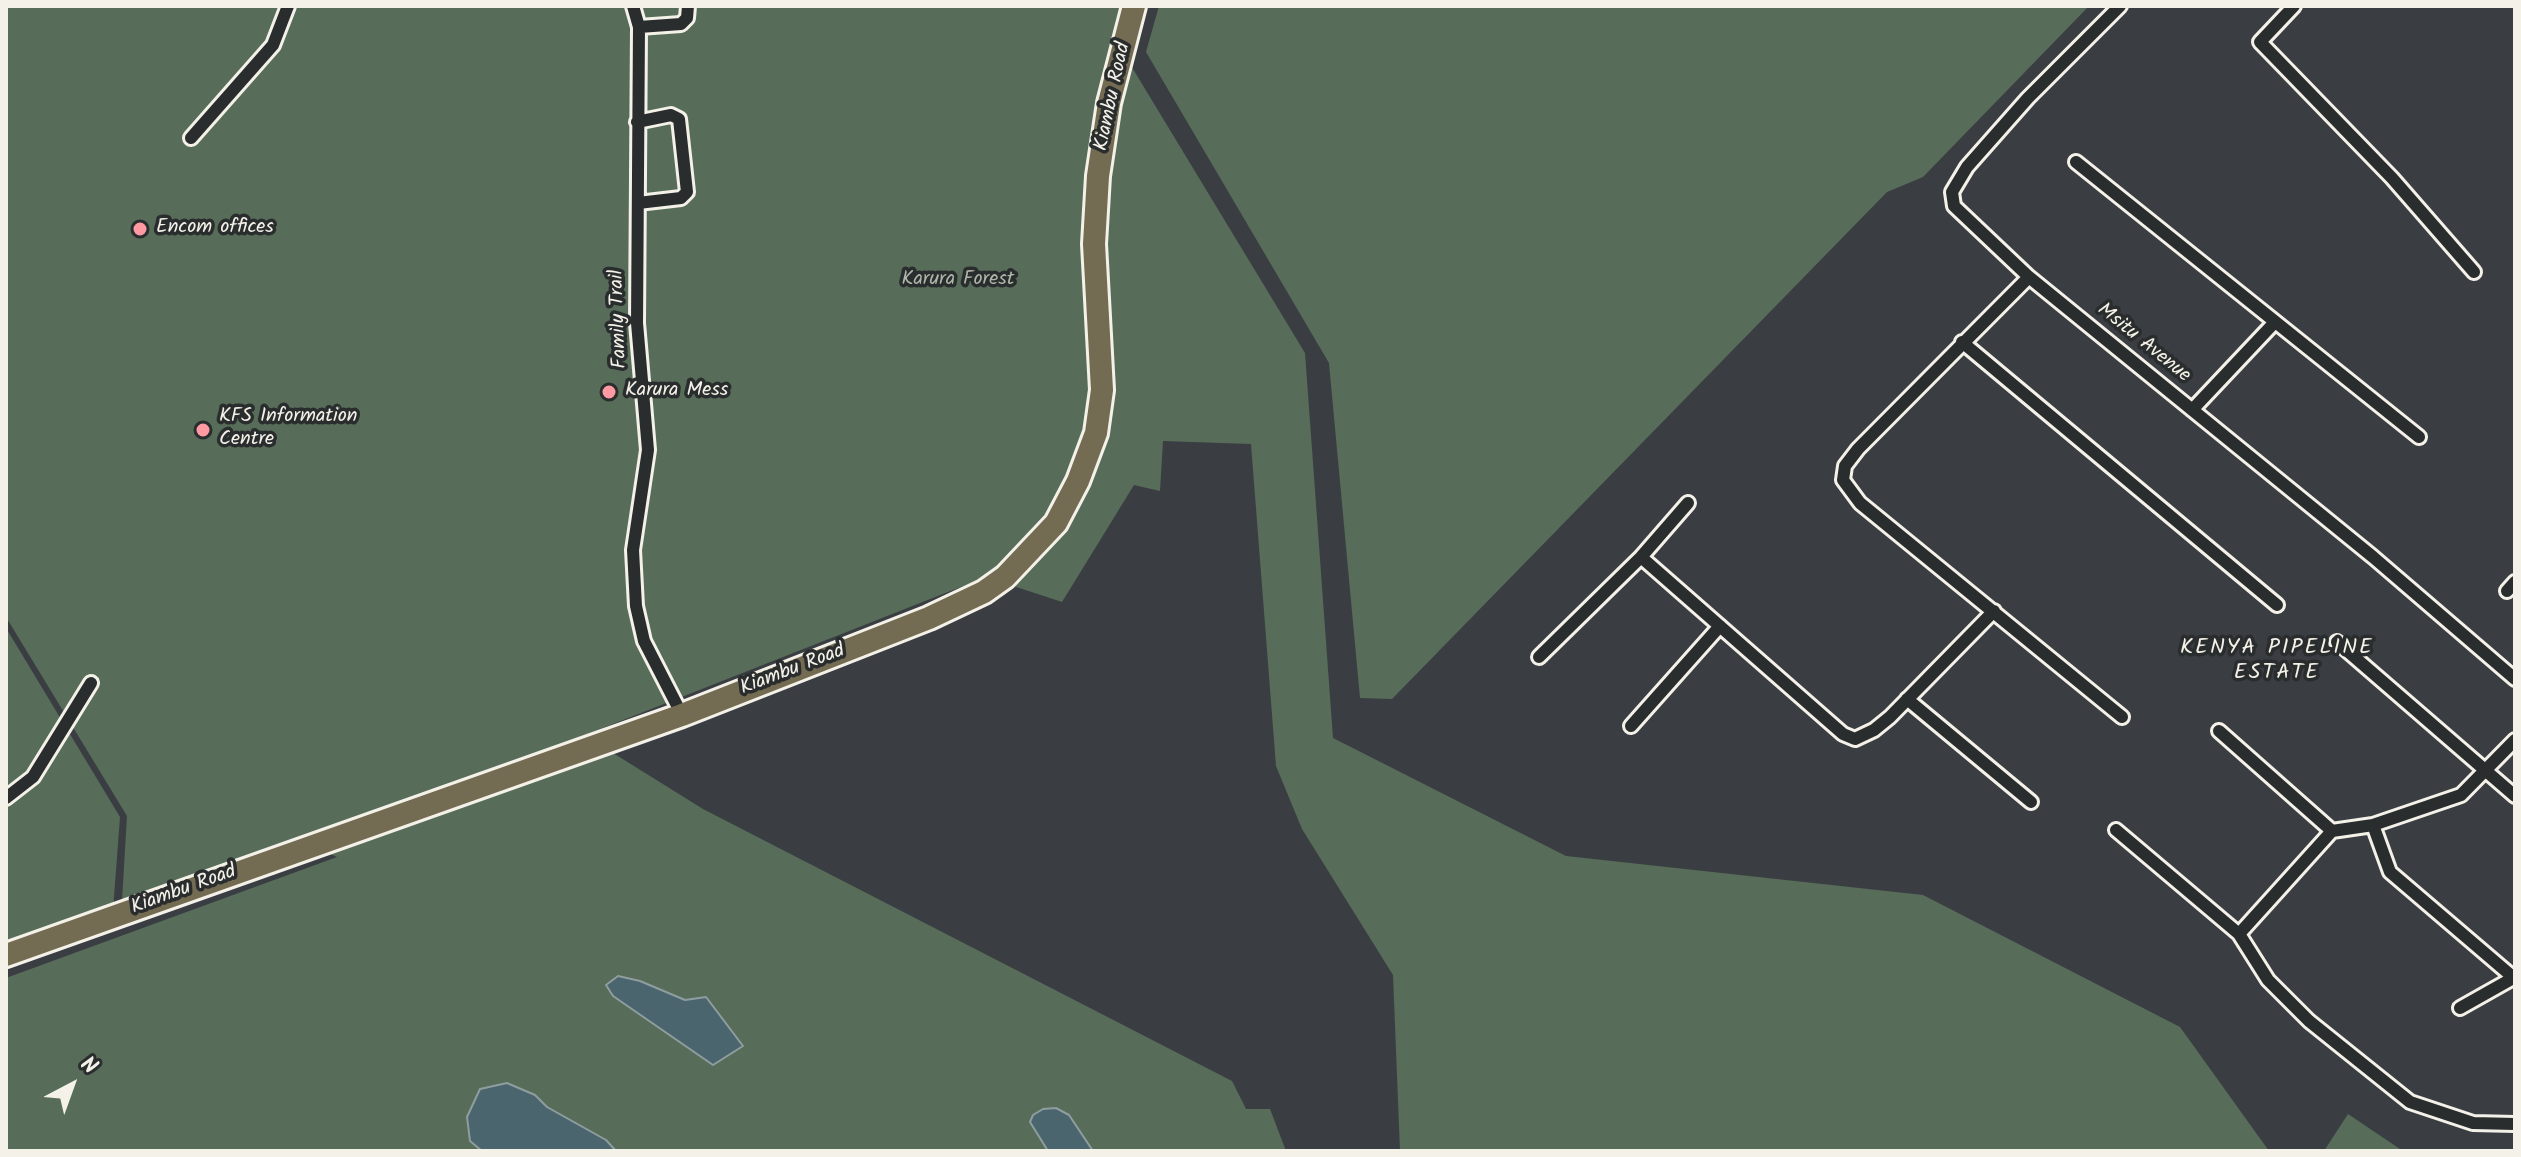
<!DOCTYPE html>
<style>
body{margin:0}
#map{position:relative;width:2521px;height:1157px;overflow:hidden;background:#3a3e43;font-family:Kalam,sans-serif}
canvas{display:block}
.frame{position:absolute;inset:0;border:8px solid #f4f1e8;pointer-events:none}
.north{position:absolute;left:32px;top:1045px;width:80px;height:80px;-webkit-text-stroke:6px #2a2d2e;paint-order:stroke;rotate:41deg;font-size:22px;font-weight:700;line-height:32px;text-align:center;color:#f4f1e8}
.north::after{content:'';display:block;margin:auto;width:28px;height:36px;background:#f4f1e8;clip-path:polygon(50% 0,100% 100%,50% 72%,0 100%)}
</style>
<div id="map">
<canvas width="2521" height="1157"></canvas>
<div class="frame"></div>
<div class="north">N</div>
</div>
<script>
const g = document.querySelector('canvas').getContext('2d');
g.lineJoin = 'round';
function fillPath(path, color) { g.fillStyle = color; g.fill(path, 'evenodd'); }
const shape = rows => new Path2D(rows.map(r => 'M' + r).join(''));
function strokePath(path, color, width, dash) { g.strokeStyle = color; g.lineWidth = width; g.lineCap = dash ? 'butt' : 'round'; g.setLineDash(dash || []); g.stroke(path); }
function write(font, color, halo, rows, align = 'center') {
  g.font = font + ' Kalam,sans-serif'; g.lineWidth = 7; g.setLineDash([]); g.textBaseline = 'middle'; g.strokeStyle = halo; g.fillStyle = color; for (const [text, x, y, turn = 0] of rows) {
    g.save(); g.translate(x, y); g.rotate((+turn || 0) * Math.PI / 180); g.textAlign = isNaN(turn) ? turn : align; if (halo) g.strokeText(text, 0, 0); g.fillText(text, 0, 0); g.restore();
  }
}
fillPath(shape([
 [6,6,1126,6,1116,41,1305,353,1333,738,1566,856,1923,895,2180,1027,2269,1151,1400,1151,1393,975,1302,829,1276,766,1251,444,1163,441,1160,491,1134,485,1062,602,986,577,121,918,127,816,6,617],
 [1159,6,2089,6,1923,177,1887,192,1392,699,1360,698,1329,363,1146,52],
 [6,628,120,817,113,910,6,948],
 [613,753,703,809,1232,1081,1246,1109,1270,1109,1286,1151,6,1151,6,978,337,857,326,852],
 [2348,1114,2403,1151,2324,1151]
]), '#576d59');
const water = shape([
 [618,976,640,981,685,1000,706,997,743,1046,713,1065,613,996,606,985,618,976],
 [507,1083,535,1095,547,1107,606,1140,616,1151,482,1151,470,1141,467,1117,480,1089,507,1083],
 [1056,1108,1069,1115,1093,1151,1048,1151,1030,1122,1033,1115,1043,1109,1056,1108]
]);
fillPath(water, '#4b656f');
strokePath(water, '#8f9d9f', 2);
const street = shape([
 [633,6,639,27,637,323,648,450,633,550,636,606,644,641,682,715],
 [2120,6,2028,98,1967,167,1952,192,1954,206,2029,277,2373,557,2515,679],
 [2294,6,2260,42,2392,178,2474,272],
 [639,27,681,24,687,18,688,6],
 [637,122,671,115,679,119,687,192,681,198,638,203],
 [191,138,273,45,288,6],
 [2076,162,2419,437],
 [2029,277,1858,449,1845,466,1843,480,1860,503,2122,717],
 [1962,342,2277,605],
 [2192,410,2275,322],
 [1641,557,1843,734,1855,739,1874,730,1890,717,1994,611],
 [2507,591,2515,582],
 [2337,642,2515,796],
 [1539,657,1641,557,1688,503],
 [1907,699,2031,802],
 [1631,726,1720,626],
 [2219,731,2332,831],
 [6,798,33,777,91,683],
 [2373,825,2390,872,2514,978],
 [2116,830,2239,934,2268,980,2309,1021,2410,1102,2473,1123,2515,1124],
 [2239,934,2332,831,2373,825,2461,795,2515,740],
 [2460,1008,2515,977]
]);
const highway = shape([
 [6,955,682,715,929,618,984,592,1005,577,1056,523,1078,481,1096,433,1102,390,1094,244,1098,176,1109,103,1134,6]
]);
strokePath(street, '#f4f1e8', 18);
strokePath(highway, '#f4f1e8', 28);
strokePath(street, '#2a2d2e', 12);
strokePath(highway, '#736b52', 22);
for (const [x, y, r, color] of [
 [140,229,8,"#ff9aa2"],
 [609,392,8,"#ff9aa2"],
 [203,430,8,"#ff9aa2"]
]) { const dot = new Path2D(); dot.arc(x, y, r, 0, 2 * Math.PI); g.fillStyle = color; g.fill(dot); strokePath(dot, '#2a2d2e', 3); }
write('20px', '#f4f1e8', '#2a2d2e', [
 ["Kiambu Road",1114,97,-78],
 ["Family Trail",620,319,-92],
 ["Msitu Avenue",2143,344,39],
 ["Kiambu Road",793,671,-21],
 ["Kiambu Road",184,891,-20]
]);
write('20px', '#f4f1e8', '#2a2d2e', [
 ["Encom offices",156,229],
 ["Karura Mess",625,392],
 ["KFS Information",219,418],
 ["Centre",219,441]
], 'left');
write('20px', '#adb6a8', '#2a2d2e', [
 ["Karura Forest",958,281]
]);
g.letterSpacing = '2px';
write('22px', '#f4f1e8', '#2a2d2e', [
 ["KENYA PIPELINE",2277,649],
 ["ESTATE",2277,674]
]);
g.letterSpacing = '0px';
</script>
